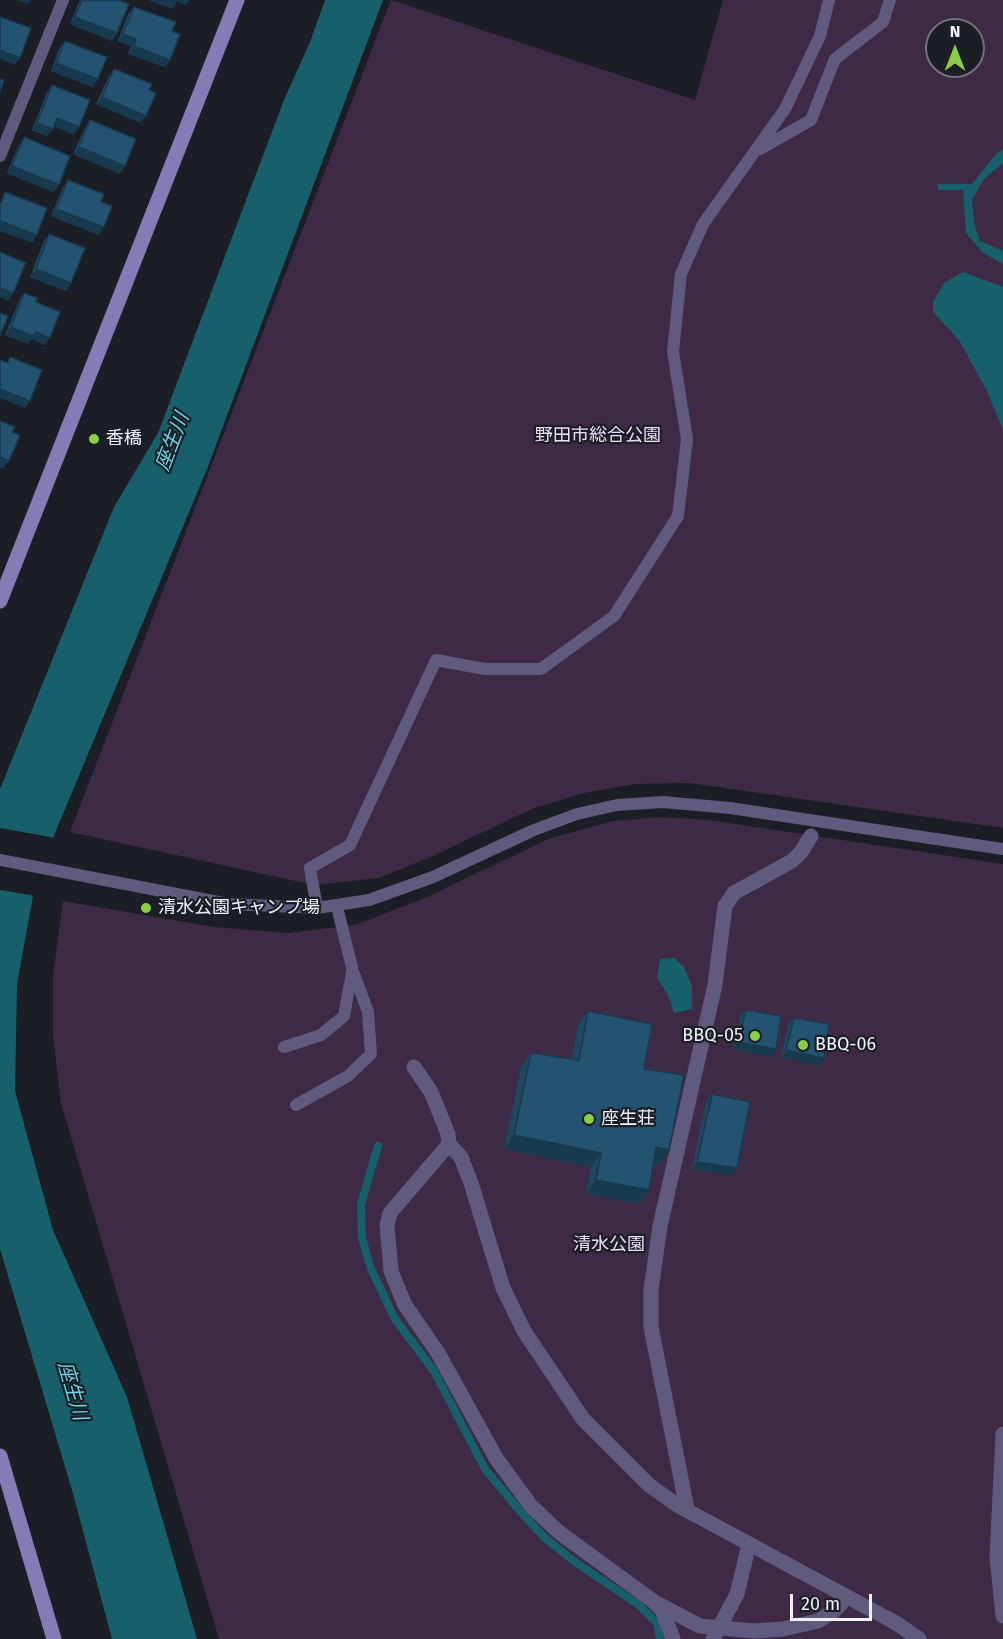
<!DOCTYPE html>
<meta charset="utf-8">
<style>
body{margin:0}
#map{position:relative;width:1003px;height:1639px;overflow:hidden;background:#1b1e25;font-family:"Fira Sans",sans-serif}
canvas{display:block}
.north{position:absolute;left:925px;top:18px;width:60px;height:60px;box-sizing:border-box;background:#1b1e25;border:2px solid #707379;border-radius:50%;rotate:0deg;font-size:16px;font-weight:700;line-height:24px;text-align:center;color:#eff2f7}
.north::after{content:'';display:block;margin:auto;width:21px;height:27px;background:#8cce45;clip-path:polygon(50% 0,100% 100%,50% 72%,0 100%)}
.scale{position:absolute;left:790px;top:1594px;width:82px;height:27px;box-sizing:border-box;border:3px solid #eff2f7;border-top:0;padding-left:8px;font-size:18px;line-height:21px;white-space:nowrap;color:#eff2f7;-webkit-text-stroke:4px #1b1e25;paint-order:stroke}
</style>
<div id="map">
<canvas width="1003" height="1639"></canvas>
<div class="north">N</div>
<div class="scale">20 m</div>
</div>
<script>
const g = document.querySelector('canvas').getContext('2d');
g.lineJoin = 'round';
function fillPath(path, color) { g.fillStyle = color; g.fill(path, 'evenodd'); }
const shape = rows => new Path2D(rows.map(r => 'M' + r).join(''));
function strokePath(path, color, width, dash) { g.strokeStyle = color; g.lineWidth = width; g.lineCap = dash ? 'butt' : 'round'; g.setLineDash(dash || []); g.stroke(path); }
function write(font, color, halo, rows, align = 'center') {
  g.font = font + ' "Fira Sans","Noto Sans JP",sans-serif'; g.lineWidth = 4.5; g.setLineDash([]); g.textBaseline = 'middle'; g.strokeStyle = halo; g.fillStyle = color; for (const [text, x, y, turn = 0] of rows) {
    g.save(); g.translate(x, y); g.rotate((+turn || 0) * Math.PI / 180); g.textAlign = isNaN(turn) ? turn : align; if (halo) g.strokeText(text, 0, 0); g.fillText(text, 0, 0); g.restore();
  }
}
fillPath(shape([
 [391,0,695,100,723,0,1003,0,1003,828,690,783,635,784,584,793,534,808,428,858,379,878,314,885,70,832],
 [937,30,973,30,973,66,937,66],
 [661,817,709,820,1003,864,1003,1639,219,1639,61,1103,53,1035,53,976,63,901,214,927,288,933,355,925,425,898,548,839,612,821]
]), '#3f2a45');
fillPath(shape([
 [325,0,383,0,207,469,55,833,33,896,17,984,15,1091,53,1230,127,1397,197,1639,112,1639,72,1490,0,1249,0,789,114,507,158,433,284,100,310,42],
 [1003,149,1003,163,984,179,972,200,974,223,980,241,1003,251,1003,264,982,252,966,233,963,190,938,190,937,184,972,184,995,155],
 [963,272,1003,287,1003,430,986,389,959,340,933,312,933,302,944,283],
 [674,958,684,967,692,986,692,1009,674,1013,668,995,657,978,660,959]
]), '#165f6b');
fillPath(shape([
 [0,828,56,838,36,896,0,890]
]), '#1b1e25');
strokePath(shape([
 [378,1146,361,1204,362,1238,371,1269,395,1319,434,1371,485,1469,520,1511,545,1538,575,1562,639,1605,657,1623,660,1639]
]), '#165f6b', 8);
strokePath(shape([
 [760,149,811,120,835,59,883,22,890,0],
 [0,156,63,0],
 [0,860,229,904,317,908,369,900,433,877,534,830,577,814,617,805,663,802,730,808,1003,849],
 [317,908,310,868,350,845,436,660,485,669,541,669,614,616,678,516,687,439,673,352,681,274,703,224,785,109,820,36,829,0],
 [284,1047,321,1035,344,1016,352,972],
 [296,1105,348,1076,371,1054,368,1012,353,971,337,907]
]), '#5f5a7e', 12);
strokePath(shape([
 [414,1067,431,1092,448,1134,449,1144,390,1213,387,1225,391,1271,405,1305,438,1353,496,1458,531,1506,560,1533,653,1601,662,1610,673,1639],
 [449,1144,461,1157,471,1183,503,1288,524,1331,583,1419,649,1485,677,1505,896,1623,919,1639],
 [1003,1434,997,1557,1003,1616],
 [687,1509,651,1327,651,1290,660,1226,715,985,725,906,734,893,792,861,801,852,811,836],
 [658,1604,700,1626,754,1631,783,1629,818,1621,834,1611,847,1597],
 [713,1639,737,1594,749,1544]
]), '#5f5a7e', 15);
strokePath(shape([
 [0,601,237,0],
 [0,1456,54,1639]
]), '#857bb6', 15);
fillPath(shape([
 [80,0,119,0,117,33,112,41,70,24],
 [134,7,172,31,170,60,165,67,128,54,131,46,118,41,128,14],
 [65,41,98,79,93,87,51,71,59,49],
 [114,69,149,90,141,123,96,104,109,76],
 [52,85,74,135,54,126,47,136,32,130,47,92],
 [90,120,120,174,73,154,85,128],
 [24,137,59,185,53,192,7,173,19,145],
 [68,180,101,202,99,235,51,216,63,187],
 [49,234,71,283,66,291,30,277,44,241],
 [24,293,36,302,45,345,31,339,28,344,5,335,19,301],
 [746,1010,776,1049,771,1057,733,1049,740,1017],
 [588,1011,644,1069,669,1150,660,1164,654,1163,649,1190,639,1204,586,1194,591,1167,504,1149,521,1067,531,1053,572,1059,578,1025],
 [794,1018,819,1066,781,1057,788,1025],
 [712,1094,737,1168,732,1175,692,1169,706,1101]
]), '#1e4760');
fillPath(shape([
 [17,0,31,0,28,4],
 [148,0,189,0,186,5,176,1,177,2,172,9],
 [75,17,117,33,112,41,70,24],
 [123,34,136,39,131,46,118,41],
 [134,46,170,60,165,67,128,54],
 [0,50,20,58,15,65,0,59],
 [56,63,98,79,93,87,51,71],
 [102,97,146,116,141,123,96,104],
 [57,118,79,127,74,135,51,125],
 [37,123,53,129,47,136,32,130],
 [79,147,125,166,120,174,73,154],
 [12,166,59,185,53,192,7,173],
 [56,209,104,227,99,235,51,216],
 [0,221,37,235,32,243,0,231],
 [36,269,71,283,66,291,30,277],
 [0,288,13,293,8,301,0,297],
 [11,327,36,332,50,338,45,345,31,339,28,344,5,335],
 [0,389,30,401,25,408,0,398],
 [0,457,9,461,3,469,0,467],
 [738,1042,776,1049,771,1057,733,1049],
 [786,1050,824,1058,819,1066,781,1057],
 [514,1135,601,1153,591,1167,504,1149],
 [656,1147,669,1150,660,1164,647,1161],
 [697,1162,737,1168,732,1175,692,1169],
 [596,1180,649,1190,639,1204,586,1194]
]), '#183a4e');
const building = shape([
 [82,0,119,0,129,4,117,33,75,17,82,0],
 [134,7,176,22,172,31,180,34,170,60,134,46,136,39,123,34,134,7],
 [0,17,31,28,20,58,0,50,0,17],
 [65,41,107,57,98,79,56,63,65,41],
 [114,69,152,84,149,90,156,93,146,116,102,97,114,69],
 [0,79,4,80,0,92,0,79],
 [52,85,90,100,79,127,57,118,53,129,37,123,52,85],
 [90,120,136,139,125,166,79,147,90,120],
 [24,137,70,156,59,185,12,166,24,137],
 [68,180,104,194,101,202,112,206,104,227,56,209,68,180],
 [5,192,47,208,37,235,0,221,0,205,5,192],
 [49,234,85,248,71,283,36,269,49,234],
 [0,252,26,263,13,293,0,288,0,252],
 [24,293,37,298,36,302,60,312,50,338,36,332,33,336,11,327,24,293],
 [0,313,8,316,0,336,0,313],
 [10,357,42,370,30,401,0,389,0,360,8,363,10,357],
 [0,421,15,427,12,432,20,435,9,461,0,457,0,421],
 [746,1010,781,1016,776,1049,738,1042,746,1010],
 [588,1011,652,1024,644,1069,684,1075,669,1150,656,1147,649,1190,596,1180,601,1153,514,1135,531,1053,579,1060,588,1011],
 [794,1018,829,1024,824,1058,786,1050,794,1018],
 [712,1094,750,1102,737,1168,697,1162,712,1094]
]);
fillPath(building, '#235370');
strokePath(building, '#183a4e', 1.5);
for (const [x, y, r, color] of [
 [94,439,6,"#8cce45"],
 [146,908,6,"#8cce45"],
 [755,1036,6,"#8cce45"],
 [803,1045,6,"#8cce45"],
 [589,1119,6,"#8cce45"]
]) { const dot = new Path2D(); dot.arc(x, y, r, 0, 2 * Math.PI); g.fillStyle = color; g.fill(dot); strokePath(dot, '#1b1e25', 2); }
write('18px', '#f0ddf6', '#1b1e25', [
 ["野田市総合公園",598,436],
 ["清水公園",609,1245]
]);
write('18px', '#eff2f7', '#1b1e25', [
 ["香橋",106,439],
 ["清水公園キャンプ場",158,908],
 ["BBQ-05",743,1036,"right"],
 ["BBQ-06",815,1045],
 ["座生荘",601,1119]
], 'left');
write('italic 20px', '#6bd3e7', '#1b1e25', [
 ["座生川",173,442,-69],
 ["座生川",72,1391,74]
]);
</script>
